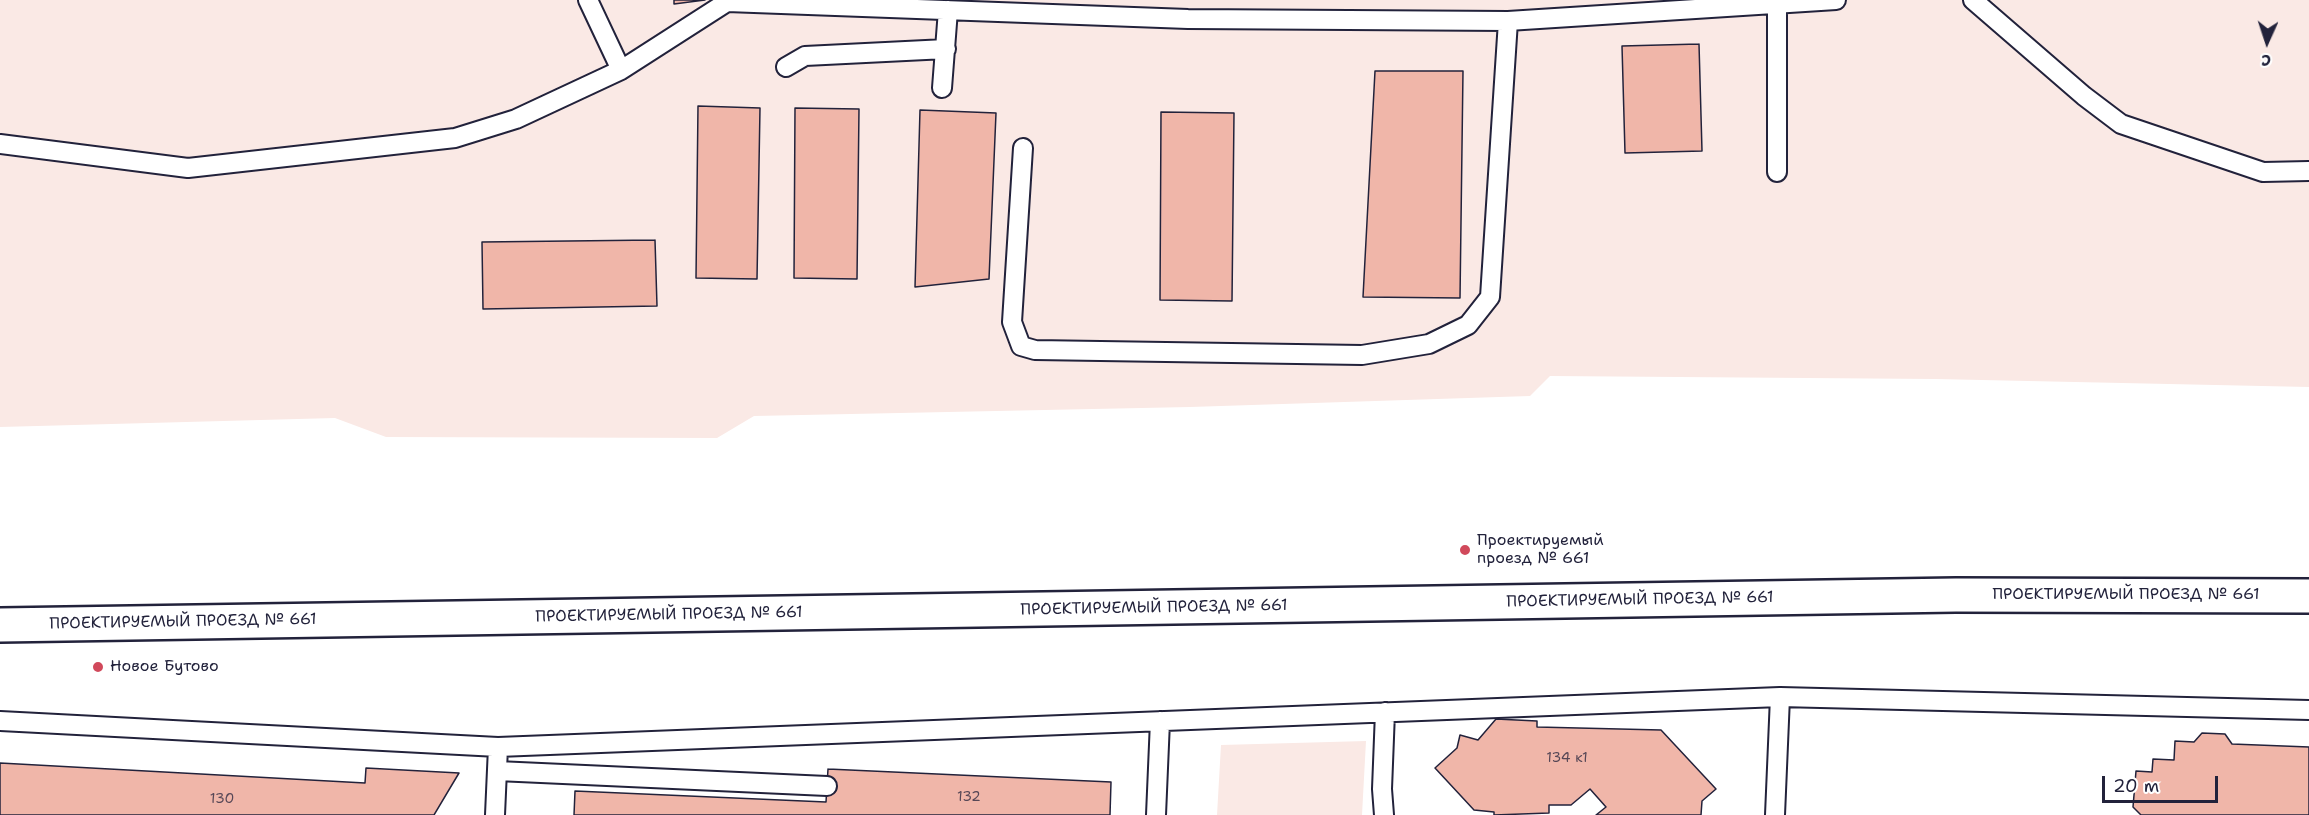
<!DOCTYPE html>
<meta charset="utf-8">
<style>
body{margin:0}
#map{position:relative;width:2309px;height:815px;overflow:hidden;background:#fff;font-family:"Shantell Sans",sans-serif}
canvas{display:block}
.north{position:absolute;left:2237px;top:12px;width:60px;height:60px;-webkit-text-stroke:4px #fff;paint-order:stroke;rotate:183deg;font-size:16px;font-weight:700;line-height:24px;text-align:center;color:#22223b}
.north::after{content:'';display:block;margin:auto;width:21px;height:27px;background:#22223b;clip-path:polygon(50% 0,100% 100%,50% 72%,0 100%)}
.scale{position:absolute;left:2102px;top:776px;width:116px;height:27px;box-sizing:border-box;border:3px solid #22223b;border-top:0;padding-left:8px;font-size:18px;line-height:21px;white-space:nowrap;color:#22223b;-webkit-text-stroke:4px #fff;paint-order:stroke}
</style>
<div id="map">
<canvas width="2309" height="815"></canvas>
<div class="north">С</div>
<div class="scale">20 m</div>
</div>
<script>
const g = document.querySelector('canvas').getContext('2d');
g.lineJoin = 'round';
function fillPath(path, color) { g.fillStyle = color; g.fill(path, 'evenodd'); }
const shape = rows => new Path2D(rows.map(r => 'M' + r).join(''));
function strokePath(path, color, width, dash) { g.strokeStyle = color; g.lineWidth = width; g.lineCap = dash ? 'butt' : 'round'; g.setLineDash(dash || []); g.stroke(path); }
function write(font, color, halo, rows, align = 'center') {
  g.font = font + ' "Shantell Sans",sans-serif'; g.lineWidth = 5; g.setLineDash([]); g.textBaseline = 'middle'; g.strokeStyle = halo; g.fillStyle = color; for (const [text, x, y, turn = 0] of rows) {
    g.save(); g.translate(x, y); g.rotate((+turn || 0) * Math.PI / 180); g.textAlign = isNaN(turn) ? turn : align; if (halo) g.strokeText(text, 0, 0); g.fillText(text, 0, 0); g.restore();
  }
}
fillPath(shape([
 [0,0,2309,0,2309,387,1935,379,1550,376,1530,396,1190,407,754,416,717,438,386,437,335,418,0,427],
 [1366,741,1362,815,1217,815,1221,745]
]), '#fae9e5');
const building = shape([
 [674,0,705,0,674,4,674,0],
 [1699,44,1702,151,1625,153,1622,46,1699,44],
 [1375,71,1463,71,1460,298,1363,297,1375,71],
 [698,106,760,108,757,279,696,278,698,106],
 [795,108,859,109,857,279,794,278,795,108],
 [920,110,996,113,989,279,915,287,920,110],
 [1161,112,1234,113,1232,301,1160,300,1161,112],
 [655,240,657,306,483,309,482,242,655,240],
 [1496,719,1537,721,1537,727,1661,730,1716,789,1702,801,1701,815,1596,815,1606,807,1590,789,1571,805,1549,805,1549,813,1494,815,1494,812,1474,810,1435,768,1457,748,1460,735,1478,740,1496,719],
 [2202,733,2225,734,2232,744,2309,747,2309,815,2141,815,2133,807,2136,771,2152,772,2153,759,2174,760,2175,741,2194,742,2202,733],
 [0,763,365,783,366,768,459,773,434,815,0,815,0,763],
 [828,769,1111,782,1110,815,574,815,575,791,826,802,828,769]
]);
fillPath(building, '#f0b6a9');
strokePath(building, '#22223b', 1.5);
const lane = shape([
 [588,0,621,70],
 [1973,0,2084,96,2121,124,2263,172,2309,171],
 [786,67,805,56,946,49],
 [942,88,948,10],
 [0,144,188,168,455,138,516,119,621,70,727,2,1188,19,1508,21,1836,0],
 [1023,148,1012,322,1021,346,1035,350,1362,355,1429,344,1468,325,1490,297,1508,21],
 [1777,172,1777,4],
 [1780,697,2309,710],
 [0,721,498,747,495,815],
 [498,747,1780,697,1775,815],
 [497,771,827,786],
 [1156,815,1160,721],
 [1384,815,1382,789,1385,712]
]);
const secondary = shape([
 [0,625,1956,595,2309,596]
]);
strokePath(lane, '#22223b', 22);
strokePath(secondary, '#22223b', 38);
strokePath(lane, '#fff', 18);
strokePath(secondary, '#fff', 33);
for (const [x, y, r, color] of [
 [1465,550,6,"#d1495b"],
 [98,667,6,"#d1495b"]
]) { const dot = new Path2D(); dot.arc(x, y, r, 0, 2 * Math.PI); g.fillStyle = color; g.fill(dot); strokePath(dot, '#fff', 2); }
write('14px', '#564756', null, [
 ["134 к1",1567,758],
 ["132",969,797],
 ["130",222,799]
]);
write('16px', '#22223b', '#fff', [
 ["Проектируемый",1477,541],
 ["проезд № 661",1477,559],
 ["Новое Бутово",110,667]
], 'left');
write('16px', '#22223b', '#fff', [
 ["ПРОЕКТИРУЕМЫЙ ПРОЕЗД № 661",2126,595],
 ["ПРОЕКТИРУЕМЫЙ ПРОЕЗД № 661",1640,600,-1],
 ["ПРОЕКТИРУЕМЫЙ ПРОЕЗД № 661",1154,608,-1],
 ["ПРОЕКТИРУЕМЫЙ ПРОЕЗД № 661",669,615,-1],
 ["ПРОЕКТИРУЕМЫЙ ПРОЕЗД № 661",183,622,-1]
]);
</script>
